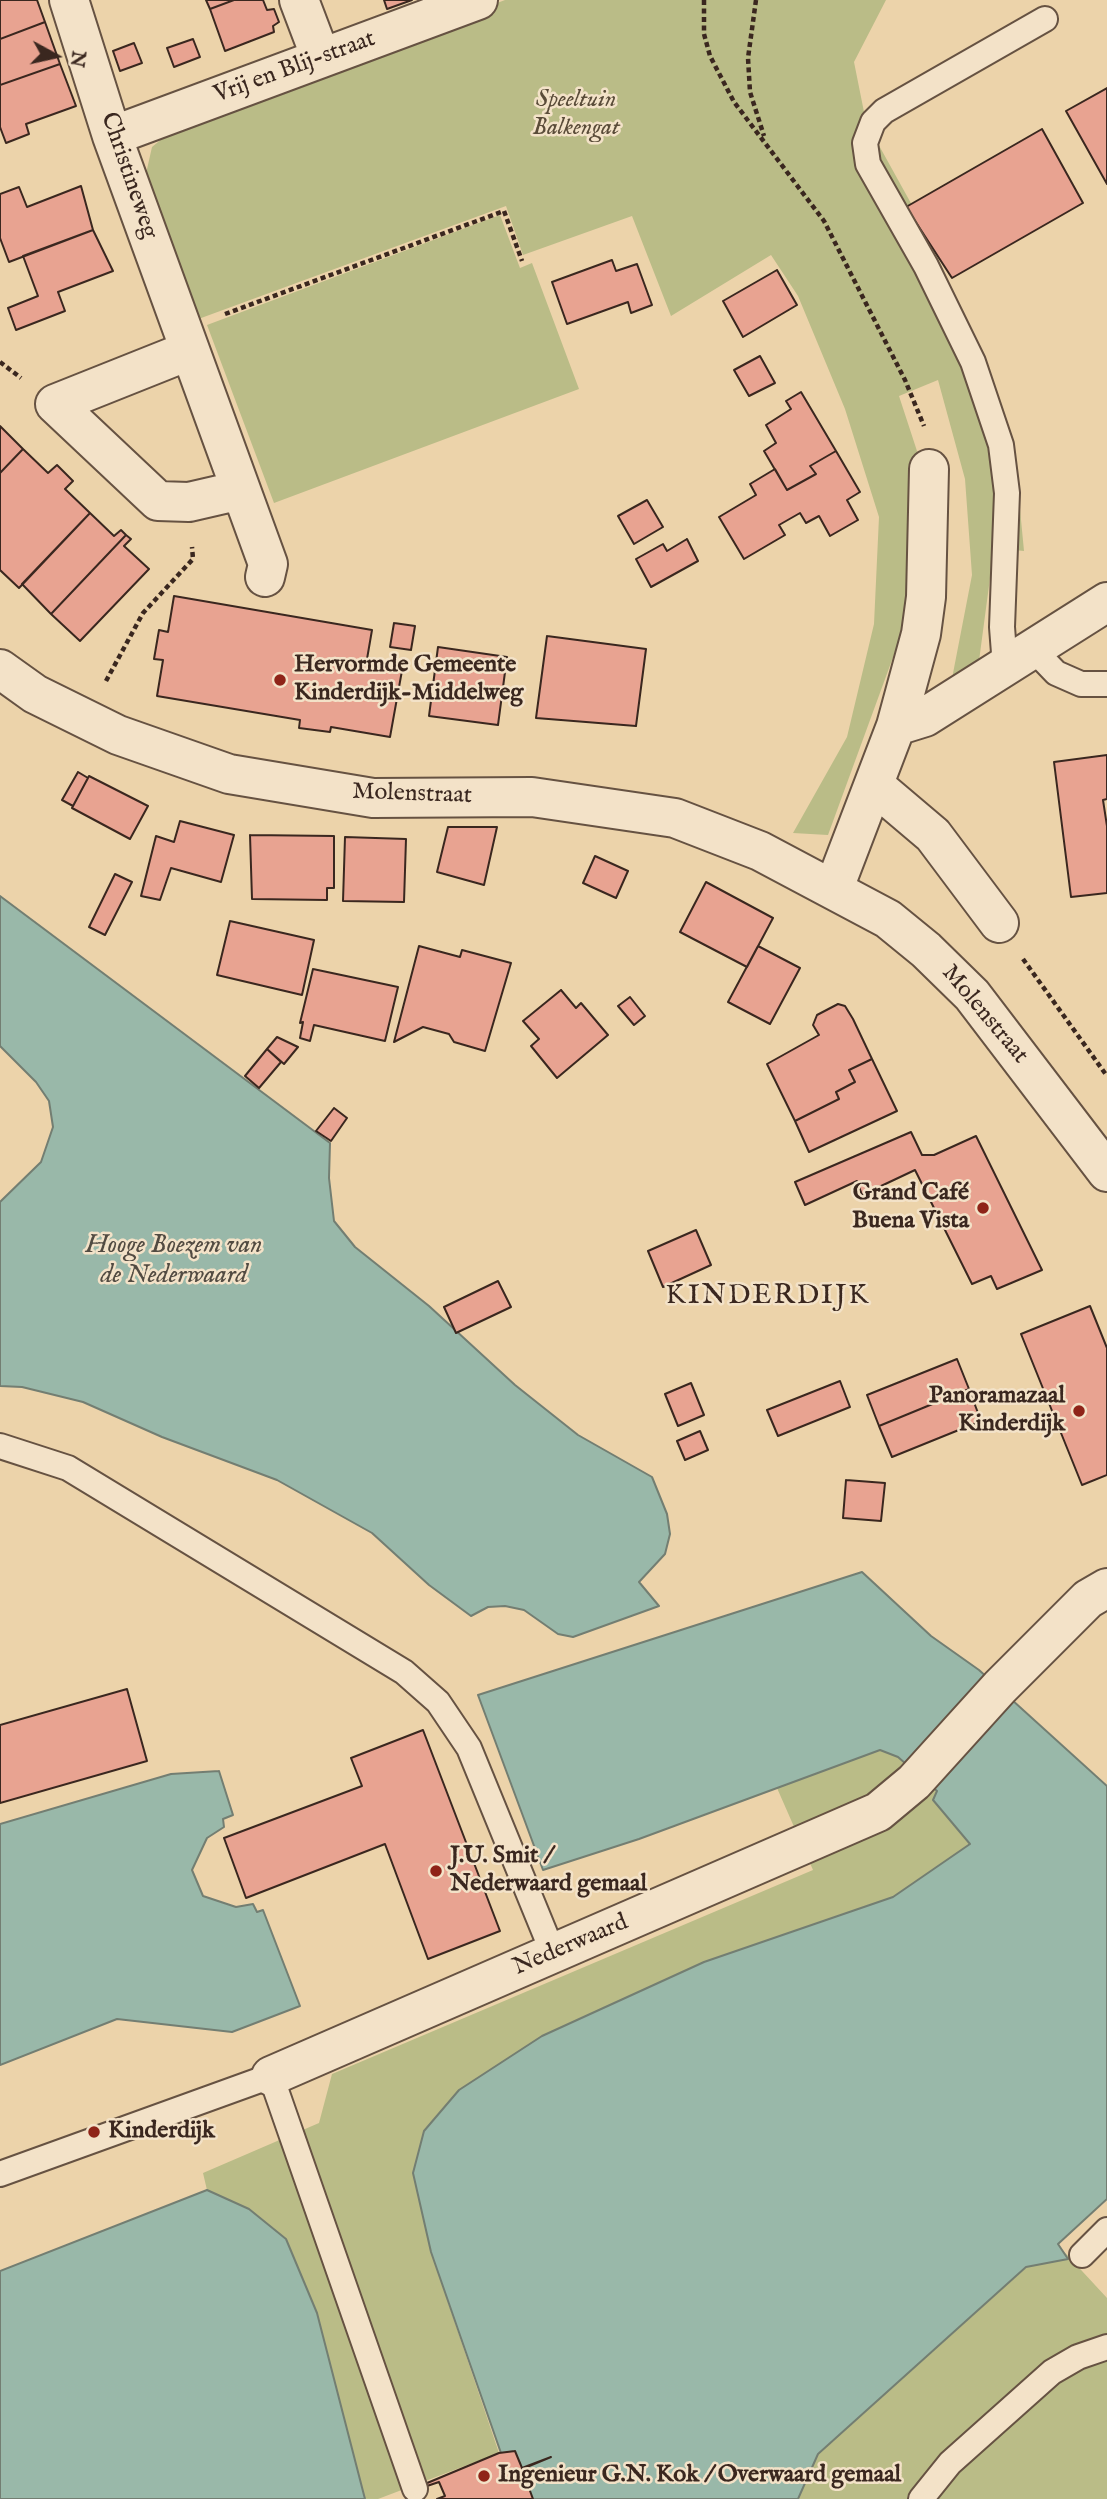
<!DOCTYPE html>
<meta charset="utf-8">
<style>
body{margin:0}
#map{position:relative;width:1107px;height:2499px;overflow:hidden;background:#ecd3aa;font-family:"IM FELL English",serif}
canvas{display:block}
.north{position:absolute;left:21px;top:21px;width:70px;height:70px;-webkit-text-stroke:5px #f3e2c8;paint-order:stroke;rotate:98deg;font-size:19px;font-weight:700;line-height:28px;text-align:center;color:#3a271f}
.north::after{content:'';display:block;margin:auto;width:24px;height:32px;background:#3a271f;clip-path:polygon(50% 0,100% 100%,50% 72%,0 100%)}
</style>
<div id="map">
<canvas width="1107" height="2499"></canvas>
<div class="north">N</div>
</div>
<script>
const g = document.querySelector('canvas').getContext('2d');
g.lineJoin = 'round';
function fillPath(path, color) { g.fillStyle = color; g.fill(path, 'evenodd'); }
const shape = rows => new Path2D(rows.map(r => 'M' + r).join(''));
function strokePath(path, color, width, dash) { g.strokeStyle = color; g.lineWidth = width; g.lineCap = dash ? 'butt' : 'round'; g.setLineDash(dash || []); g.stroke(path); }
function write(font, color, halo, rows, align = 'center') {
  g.font = font + ' "IM FELL English",serif'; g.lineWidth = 5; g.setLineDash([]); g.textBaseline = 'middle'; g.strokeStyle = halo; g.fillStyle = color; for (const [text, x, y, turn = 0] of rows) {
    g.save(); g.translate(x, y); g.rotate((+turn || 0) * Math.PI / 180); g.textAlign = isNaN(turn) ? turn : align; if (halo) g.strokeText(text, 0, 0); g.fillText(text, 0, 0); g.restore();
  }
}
fillPath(shape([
 [505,0,886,0,854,62,866,122,928,234,990,383,1019,499,1024,551,994,548,977,676,949,694,972,575,965,479,938,380,899,396,934,503,911,608,828,835,793,833,847,737,874,624,879,517,845,409,798,296,771,255,671,316,632,216,523,255,506,206,193,321,143,187,152,147,180,124],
 [500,215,520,268,532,263,579,389,274,503,207,325],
 [880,1750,898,1757,937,1792,933,1800,970,1844,893,1897,704,1962,542,2036,459,2090,413,2173,431,2252,499,2453,378,2499,365,2499,317,2313,286,2239,249,2209,207,2190,203,2173,319,2123,332,2074,813,1870,777,1788],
 [1058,2245,1107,2298,1107,2499,798,2499,818,2454,1027,2267,1068,2259]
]), '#babc87');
const water = shape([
 [0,896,330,1143,329,1178,334,1221,355,1247,429,1306,515,1385,578,1435,652,1477,667,1514,670,1534,665,1554,639,1582,659,1606,573,1637,558,1634,524,1610,505,1606,488,1607,471,1616,429,1585,372,1533,277,1480,162,1437,83,1402,22,1387,0,1386,0,1202,41,1162,53,1127,49,1101,36,1082,0,1046,0,896],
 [862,1572,931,1636,979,1670,1107,1786,1107,2199,1058,2244,1068,2259,1026,2267,818,2454,798,2499,517,2499,431,2252,413,2173,424,2131,459,2090,542,2036,704,1962,893,1897,970,1844,933,1800,937,1791,898,1757,880,1750,639,1839,543,1870,478,1695,862,1572],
 [219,1771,233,1815,223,1819,224,1827,207,1838,192,1870,203,1896,236,1907,253,1904,257,1912,263,1910,300,2006,232,2032,117,2019,0,2065,0,1824,171,1774,219,1771],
 [207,2190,249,2209,286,2239,317,2313,365,2499,0,2499,0,2271,207,2190]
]);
fillPath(water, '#99b8a9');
strokePath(water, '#737e72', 2);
const building = shape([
 [0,0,37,0,45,22,0,39,0,0],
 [206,0,234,0,210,9,206,0],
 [234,0,263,0,267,10,274,9,279,22,273,26,274,32,225,51,210,9,234,0],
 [384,0,412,0,387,9,384,0],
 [45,22,60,64,0,85,0,39,45,22],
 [193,39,200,57,174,67,167,48,193,39],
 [134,43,142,63,120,71,113,51,134,43],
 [60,64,76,106,26,124,29,134,6,143,0,127,0,85,60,64],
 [1107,88,1107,184,1066,111,1107,88],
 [1042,129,1083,203,952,278,906,207,1042,129],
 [81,186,93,230,9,262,0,238,0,194,19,187,27,207,81,186],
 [93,230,113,271,58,292,65,311,16,330,8,308,38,296,23,256,93,230],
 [612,260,616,271,637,264,652,305,631,313,628,302,567,324,552,282,612,260],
 [777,270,797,305,743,337,723,301,777,270],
 [760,356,775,383,749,396,734,370,760,356],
 [801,392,836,451,810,466,816,474,787,490,764,451,776,443,766,425,791,409,786,401,801,392],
 [0,426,23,449,0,473,0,426],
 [23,449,48,473,57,465,73,481,65,489,90,513,19,588,0,570,0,473,23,449],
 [836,451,860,492,847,500,858,520,830,536,819,516,806,523,800,513,779,525,785,535,744,559,719,517,756,495,750,484,775,469,787,490,816,474,810,466,836,451],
 [647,500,663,527,634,544,618,516,647,500],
 [90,513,114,536,121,530,126,535,51,614,22,584,90,513],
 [126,535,131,539,124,546,149,569,80,641,51,614,126,535],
 [687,539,698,561,651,587,636,559,663,544,667,551,687,539],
 [174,596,372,630,367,659,403,665,390,737,331,727,330,732,299,728,300,720,157,696,163,660,154,659,159,630,168,632,174,596],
 [394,623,415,626,411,650,390,647,394,623],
 [547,636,646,649,636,726,536,718,547,636],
 [438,647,507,657,498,725,429,716,438,647],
 [1107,755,1107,799,1103,800,1107,826,1107,893,1071,897,1054,762,1107,755],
 [78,772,88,778,73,806,62,800,78,772],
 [89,776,148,806,130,839,72,808,89,776],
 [180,821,234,835,221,882,171,868,160,900,141,896,156,836,174,842,180,821],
 [448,827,497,827,484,885,437,872,448,827],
 [250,835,334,836,334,888,327,888,327,900,252,899,250,835],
 [345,837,406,839,404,902,343,901,345,837],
 [595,856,628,871,616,898,583,883,595,856],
 [115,874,132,882,105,935,89,927,115,874],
 [706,882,773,918,747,967,680,932,706,882],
 [230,921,314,940,302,995,217,975,230,921],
 [419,946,460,957,462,950,511,963,485,1051,454,1042,449,1034,423,1027,394,1042,419,946],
 [758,946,800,968,770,1024,728,1002,758,946],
 [313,969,398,987,385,1041,314,1025,310,1041,300,1038,303,1022,300,1023,313,969],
 [561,990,576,1008,581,1003,608,1035,557,1078,531,1046,539,1039,523,1021,561,990],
 [630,997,645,1016,634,1025,618,1006,630,997],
 [838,1004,845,1006,853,1019,872,1059,849,1070,855,1082,836,1092,839,1099,795,1121,767,1064,819,1035,813,1025,817,1015,838,1004],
 [277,1037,298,1047,284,1064,267,1049,277,1037],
 [267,1049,281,1062,259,1088,245,1076,267,1049],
 [872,1059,897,1111,809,1152,795,1121,839,1099,836,1092,855,1082,849,1070,872,1059],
 [334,1108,347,1118,331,1141,316,1131,334,1108],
 [911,1132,922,1155,934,1155,976,1136,1042,1270,997,1289,991,1276,972,1284,915,1170,862,1195,857,1181,805,1205,795,1182,911,1132],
 [696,1230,711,1265,663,1287,648,1251,696,1230],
 [498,1281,511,1307,456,1333,444,1307,498,1281],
 [1090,1306,1107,1348,1107,1475,1082,1485,1021,1334,1090,1306],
 [957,1359,969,1389,879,1426,867,1395,957,1359],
 [840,1381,850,1407,778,1436,767,1410,840,1381],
 [691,1383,704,1415,678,1426,665,1394,691,1383],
 [969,1389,981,1421,892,1457,879,1426,969,1389],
 [700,1431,708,1450,685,1460,677,1441,700,1431],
 [846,1480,885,1483,881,1521,843,1518,846,1480],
 [127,1689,147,1761,0,1803,0,1725,127,1689],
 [423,1730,500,1931,428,1959,385,1844,246,1898,224,1838,362,1786,351,1758,423,1730],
 [515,2451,522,2468,551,2457,522,2469,533,2499,437,2499,445,2496,439,2482,421,2488,420,2486,499,2453,515,2451]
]);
fillPath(building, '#e8a391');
strokePath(building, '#3a271f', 2);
const service = shape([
 [1033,649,1056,673,1081,684,1107,684],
 [1005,666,1002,627,1007,493,1001,445,973,362,926,266,868,164,865,143,873,122,884,111,1045,19],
 [0,1446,68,1468,404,1672,438,1702,469,1748,553,1953],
 [0,2174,271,2076,415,2489],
 [1082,2255,1107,2230],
 [921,2499,950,2463,1052,2372,1078,2357,1107,2347]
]);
const minor = shape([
 [69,0,112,136,268,564,265,577],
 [299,0,321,58],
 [112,136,478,0],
 [188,351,55,404,158,501,189,502,241,490],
 [896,726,925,717,1107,602],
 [874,785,933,835,999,923],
 [834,888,896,726,921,634,926,597,929,469],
 [271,2076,878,1812,914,1782,1000,1687,1088,1599,1107,1588]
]);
const tertiary = shape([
 [0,669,35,694,118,735,229,774,373,798,532,797,675,818,760,851,888,919,926,950,972,995,1107,1172]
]);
strokePath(service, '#665242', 28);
strokePath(minor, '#665242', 42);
strokePath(tertiary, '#665242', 42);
strokePath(shape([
 [704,0,704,34,710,56,734,102,824,221,905,380,924,426],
 [756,0,748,58,750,92,764,136],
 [225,314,504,211,522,261],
 [0,362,21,378],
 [106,681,143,613,193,559,192,547],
 [1023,959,1107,1076]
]), '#3a271f', 4.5, [5, 3.5]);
strokePath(service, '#f3e2c8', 24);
strokePath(minor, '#f3e2c8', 38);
strokePath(tertiary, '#f3e2c8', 38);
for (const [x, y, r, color] of [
 [280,680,7,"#8f2418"],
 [983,1208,7,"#8f2418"],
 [1079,1411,7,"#8f2418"],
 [436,1871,7,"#8f2418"],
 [94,2132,7,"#8f2418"],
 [484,2476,7,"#8f2418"]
]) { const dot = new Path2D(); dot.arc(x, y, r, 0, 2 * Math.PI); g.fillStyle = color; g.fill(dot); strokePath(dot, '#f3e2c8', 2.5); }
write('24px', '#3a271f', '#f3e2c8', [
 ["Vrij en Blij-straat",295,68,-20],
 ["Christineweg",128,176,71],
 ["Molenstraat",412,795,2],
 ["Molenstraat",984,1015,50],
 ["Nederwaard",571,1946,-23]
]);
write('italic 24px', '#5a4c39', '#f3e2c8', [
 ["Speeltuin",576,101],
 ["Balkengat",576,129]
]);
write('bold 24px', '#3a271f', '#f3e2c8', [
 ["Hervormde Gemeente",294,666],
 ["Kinderdijk-Middelweg",294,694],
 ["Grand Café",969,1194,"right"],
 ["Buena Vista",969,1222,"right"],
 ["Panoramazaal",1065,1397,"right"],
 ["Kinderdijk",1065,1425,"right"],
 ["J.U. Smit /",450,1857],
 ["Nederwaard gemaal",450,1885],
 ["Kinderdijk",108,2132],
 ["Ingenieur G.N. Kok / Overwaard gemaal",498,2476]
], 'left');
write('italic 26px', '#524b42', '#f3e2c8', [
 ["Hooge Boezem van",174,1247],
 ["de Nederwaard",174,1277]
]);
g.letterSpacing = '2px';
write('28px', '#3a271f', '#f3e2c8', [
 ["KINDERDIJK",768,1297]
]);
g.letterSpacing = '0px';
</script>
